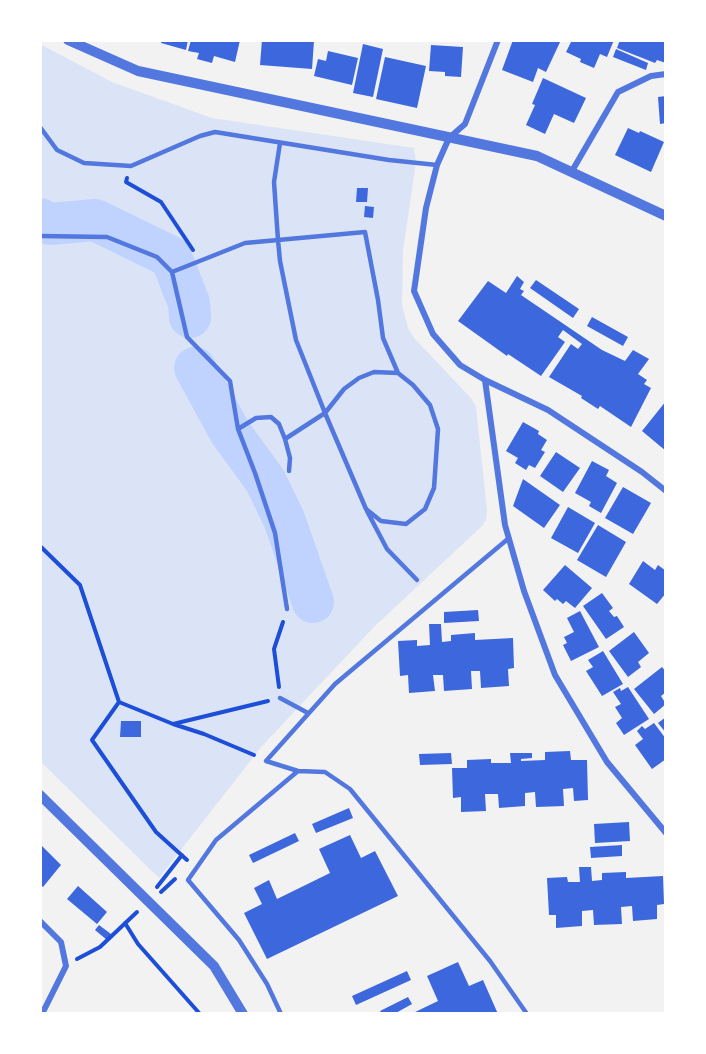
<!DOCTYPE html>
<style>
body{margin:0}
#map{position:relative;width:706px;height:1054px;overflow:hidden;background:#f2f2f2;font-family:"PT Sans Narrow",sans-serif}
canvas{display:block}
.frame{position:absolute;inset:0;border:42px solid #fff;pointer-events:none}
</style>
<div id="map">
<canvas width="706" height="1054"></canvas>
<div class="frame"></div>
</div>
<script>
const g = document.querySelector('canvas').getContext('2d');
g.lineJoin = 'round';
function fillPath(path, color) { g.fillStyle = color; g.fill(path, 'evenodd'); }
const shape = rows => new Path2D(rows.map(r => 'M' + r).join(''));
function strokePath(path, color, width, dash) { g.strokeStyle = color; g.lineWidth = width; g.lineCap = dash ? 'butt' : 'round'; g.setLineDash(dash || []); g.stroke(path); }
fillPath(shape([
 [40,44,112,82,212,118,414,148,416,162,403,251,402,305,408,328,414,338,471,398,476,407,487,510,486,520,481,527,374,627,262,746,159,878,41,762]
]), '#dbe4f7');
strokePath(shape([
 [40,219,50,224,95,220,171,257,189,303,190,317],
 [195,368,230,432,265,480,284,519,313,602]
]), '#bfd3fe', 42);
fillPath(shape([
 [162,40,188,40,186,50,161,43],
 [191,40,240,40,235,62,214,56,212,63,197,59,199,53,188,51],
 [262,40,314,41,312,69,260,65],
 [513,40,561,40,546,72,538,68,533,82,502,70],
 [572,40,614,40,607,57,600,54,594,68,580,62,581,59,566,52],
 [620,40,666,42,666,63,657,60,655,63,617,48],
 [363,44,383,49,373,97,353,93],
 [431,45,463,47,461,77,445,76,445,72,429,71],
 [616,49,648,63,646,70,613,57],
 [328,51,358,58,352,85,314,76,318,59,326,61],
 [385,57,426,66,417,108,376,99],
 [543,78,586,98,574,123,554,114,545,134,526,125,535,105,532,104],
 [666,96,666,123,660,124,658,97],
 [628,128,639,133,640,131,664,142,651,172,615,155],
 [357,188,368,188,367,202,356,202],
 [365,206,374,207,373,218,364,217],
 [517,276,524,282,520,289,524,291,521,295,602,350,625,361,633,350,649,359,638,374,647,380,644,384,651,388,631,427,600,406,598,409,581,398,582,396,549,377,571,344,578,349,582,344,563,330,558,337,565,342,541,376,508,354,507,356,458,321,488,281,506,293],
 [536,280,579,309,573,318,530,288],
 [592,317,628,337,623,346,587,326],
 [666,401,666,451,642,431],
 [523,422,539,431,538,434,547,440,541,450,545,452,535,468,529,465,526,470,515,463,518,458,506,451],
 [556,452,580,468,563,492,540,476],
 [592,461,609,470,606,476,617,483,601,513,589,506,591,502,575,493],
 [523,479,560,505,544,528,513,506],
 [623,487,651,503,633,534,605,518],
 [568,507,595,523,578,553,551,538],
 [598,525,626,542,606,577,577,560],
 [643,561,655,570,658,565,666,571,666,593,657,604,629,584],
 [565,565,592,588,575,608,566,601,563,604,557,599,555,601,543,590],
 [602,593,613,608,609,611,614,617,617,616,624,627,606,639,583,606],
 [478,610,479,621,444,623,444,612],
 [580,611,599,647,571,661,563,645,567,643,564,637,574,632,567,618],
 [429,624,441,624,442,642,451,641,451,635,475,633,475,640,513,638,514,668,508,669,509,686,481,688,480,671,471,671,472,689,444,691,443,675,433,675,435,691,409,693,408,675,400,676,398,641,417,640,417,646,430,645],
 [634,632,649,653,638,662,641,667,628,677,609,651],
 [603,651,623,684,602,696,586,671,593,667,588,660],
 [662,667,666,672,666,692,661,696,666,704,654,714,634,689],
 [628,687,649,719,624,735,616,723,622,718,615,707,621,704,613,692,620,688,621,691],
 [666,717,666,733,658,723],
 [121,721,141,721,141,737,120,737],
 [654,723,666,739,666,759,652,769,635,745,643,739,637,731,642,726,645,729],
 [570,751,571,760,587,760,588,800,574,801,573,788,563,789,564,806,536,807,535,792,525,793,525,806,499,808,498,794,485,794,486,811,461,812,461,797,453,798,452,768,467,768,467,760,491,759,491,763,511,763,510,753,532,753,532,758,521,759,521,761,545,760,545,752],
 [451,753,452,764,420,765,419,754],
 [349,808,353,818,316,833,312,824],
 [629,822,630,841,595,843,594,824],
 [295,833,299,841,253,863,249,855],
 [350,835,361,858,375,851,398,896,267,959,244,913,262,904,254,888,269,880,277,899,330,873,319,849],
 [40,844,61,865,43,887,40,885],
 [622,845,622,856,591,858,590,847],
 [579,867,591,867,592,881,602,880,602,873,626,872,626,878,663,876,664,904,657,905,657,919,633,921,632,906,621,907,622,924,594,925,593,910,582,911,582,926,556,928,556,915,549,915,547,878,567,877,568,882,580,882],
 [78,886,107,912,97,924,67,899],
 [99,925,111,934,107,940,95,930],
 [458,962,469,986,483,980,498,1014,411,1014,438,1001,427,976],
 [407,971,411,980,356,1005,352,996],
 [408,997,412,1004,394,1014,382,1014,380,1011]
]), '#3d67dc');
strokePath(shape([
 [127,178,126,182,161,202,193,250],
 [40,546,80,585,119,702,92,740,156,832,187,860],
 [279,687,274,649,283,622],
 [119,702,173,724,204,734,254,755],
 [173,724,268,701],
 [157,887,182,855],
 [161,892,175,879],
 [125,923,138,944,200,1014],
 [77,959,100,947,137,912]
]), '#1d4ed8', 4);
strokePath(shape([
 [40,127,57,150,84,163,131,166,200,136,215,132,389,160,437,165],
 [40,236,107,237,157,257,172,272,187,337,230,381,238,429,255,473,275,533,287,609],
 [172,272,245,243,278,240,365,232,378,300,383,338,398,373,413,385,430,405,438,429,434,488,425,509,406,524,381,521,366,509,325,413,296,340,280,261,278,240,274,182,280,143],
 [238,429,256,418,271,417,279,424,285,439,290,458,289,471],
 [285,439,325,413,344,389,359,378,374,372,398,373],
 [367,511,387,549,417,580],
 [280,698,308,713],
 [298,771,266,761,335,684,509,538],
 [281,1014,267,984,239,940,188,880,216,840,298,771,325,772,350,789,490,961,527,1014]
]), '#5277de', 4.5);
strokePath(shape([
 [498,40,465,124,449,138,437,165,426,208,414,291,433,334,460,365,485,380,548,410,642,472,666,491],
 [572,171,618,92,651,76,666,74],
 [485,380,505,525,524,591,555,675,607,762,666,833],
 [40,921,61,942,66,966,42,1014]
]), '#5277de', 6);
strokePath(shape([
 [68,40,138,71,537,156,666,216],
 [40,795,214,966,243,1014]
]), '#5277de', 10);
</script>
